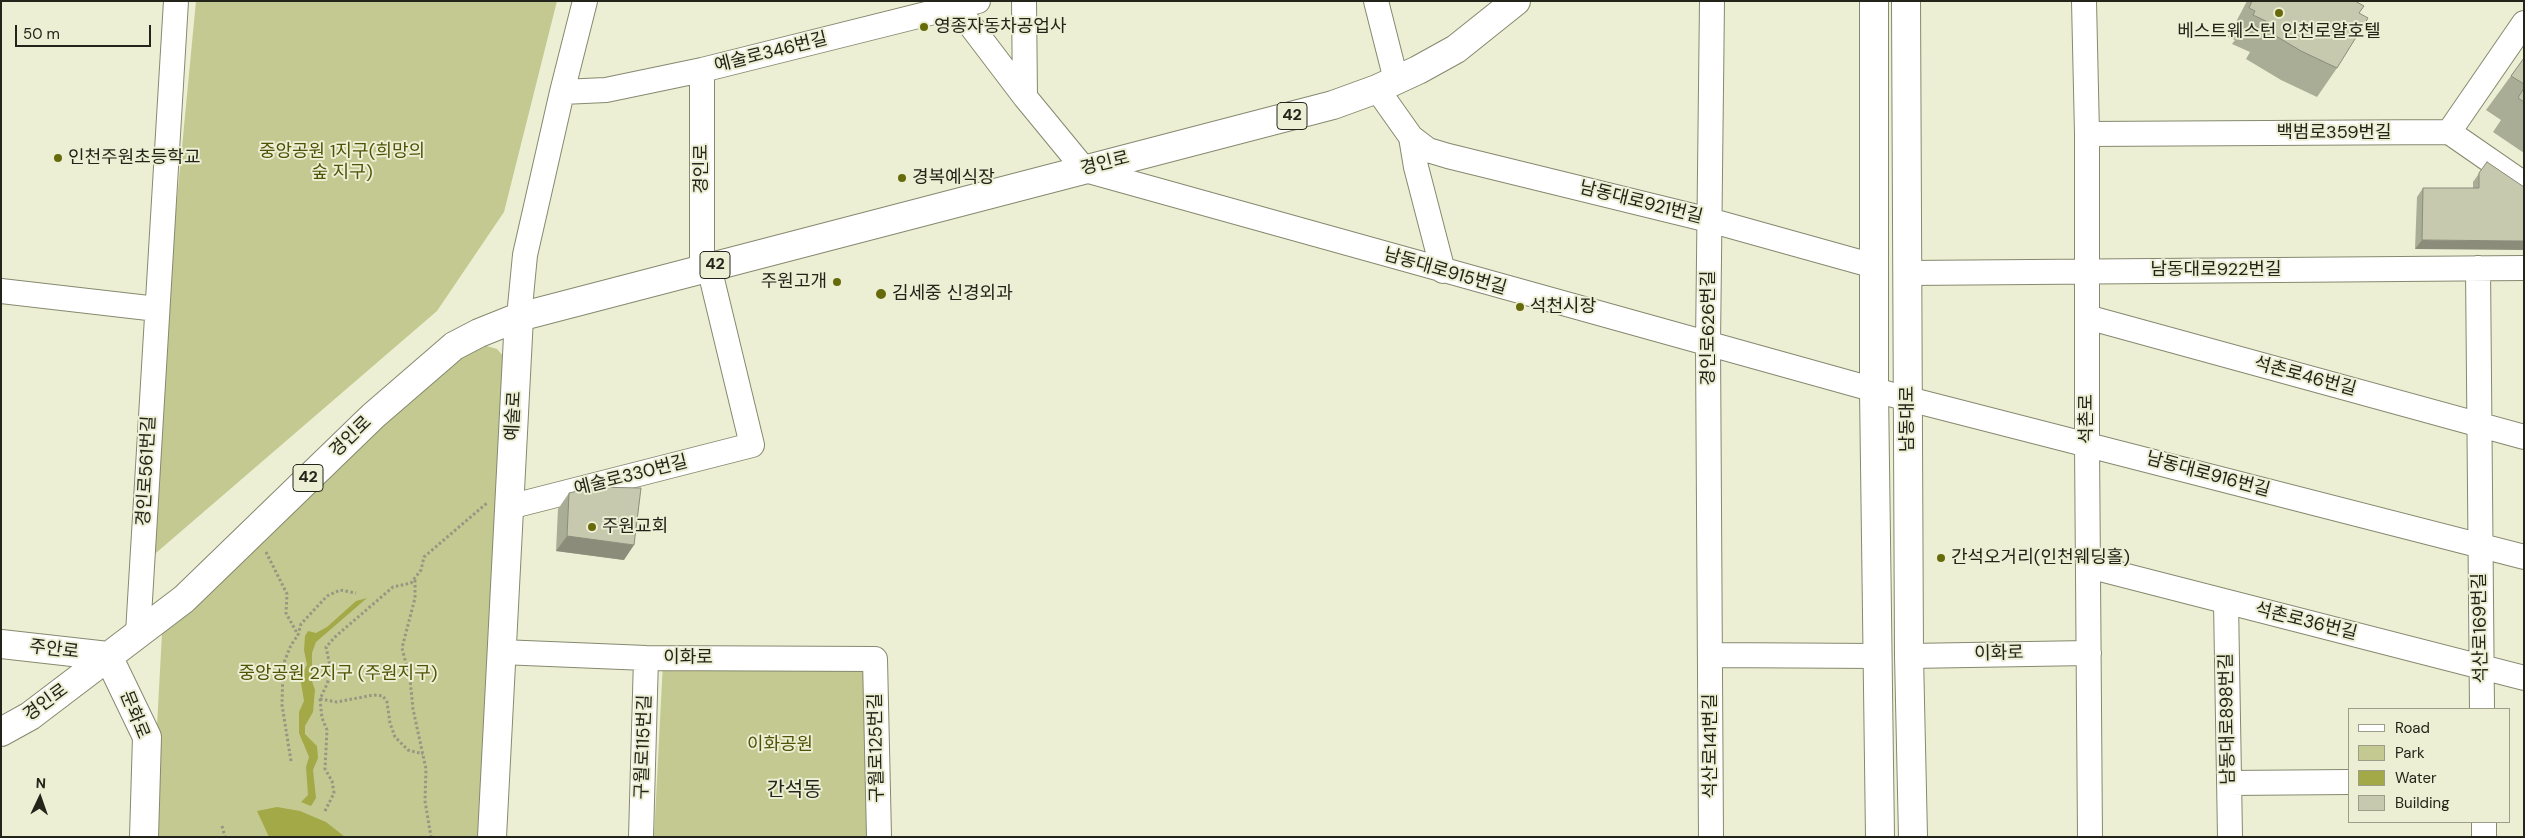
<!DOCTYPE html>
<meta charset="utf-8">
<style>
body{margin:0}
#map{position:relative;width:2525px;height:838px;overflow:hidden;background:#ecefd3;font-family:"DM Sans",sans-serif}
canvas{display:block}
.frame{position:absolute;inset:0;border:2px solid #23241a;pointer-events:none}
.legend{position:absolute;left:2348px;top:708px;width:162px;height:115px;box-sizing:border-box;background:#ecefd3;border:1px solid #9c9e89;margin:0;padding:6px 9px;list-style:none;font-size:15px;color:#23241a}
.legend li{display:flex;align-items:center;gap:10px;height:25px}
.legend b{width:25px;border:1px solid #9c9e89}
.north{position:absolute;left:15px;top:773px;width:50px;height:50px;-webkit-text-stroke:4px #ecefd3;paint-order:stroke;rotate:3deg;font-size:14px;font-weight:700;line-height:20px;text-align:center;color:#23241a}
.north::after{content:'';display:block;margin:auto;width:18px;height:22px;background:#23241a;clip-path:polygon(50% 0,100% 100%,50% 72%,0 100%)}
.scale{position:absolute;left:15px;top:25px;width:136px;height:22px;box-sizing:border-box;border:2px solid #23241a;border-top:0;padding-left:6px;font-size:15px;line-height:18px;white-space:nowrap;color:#23241a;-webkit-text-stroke:4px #ecefd3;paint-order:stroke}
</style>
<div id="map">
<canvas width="2525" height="838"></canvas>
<div class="frame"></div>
<ul class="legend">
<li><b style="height:6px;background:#fff"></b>Road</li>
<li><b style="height:14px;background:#c4c991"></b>Park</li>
<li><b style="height:14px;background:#a3a946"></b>Water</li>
<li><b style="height:14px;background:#c6c9ae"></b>Building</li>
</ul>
<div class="north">N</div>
<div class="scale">50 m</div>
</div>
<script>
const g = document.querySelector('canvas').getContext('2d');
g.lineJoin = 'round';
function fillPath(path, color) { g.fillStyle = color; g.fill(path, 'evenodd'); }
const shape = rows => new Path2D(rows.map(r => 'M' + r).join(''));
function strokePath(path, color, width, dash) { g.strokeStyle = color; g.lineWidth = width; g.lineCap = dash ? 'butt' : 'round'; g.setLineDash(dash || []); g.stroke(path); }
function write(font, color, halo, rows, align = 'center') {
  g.font = font + ' "DM Sans","Noto Sans KR",sans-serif'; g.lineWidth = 4; g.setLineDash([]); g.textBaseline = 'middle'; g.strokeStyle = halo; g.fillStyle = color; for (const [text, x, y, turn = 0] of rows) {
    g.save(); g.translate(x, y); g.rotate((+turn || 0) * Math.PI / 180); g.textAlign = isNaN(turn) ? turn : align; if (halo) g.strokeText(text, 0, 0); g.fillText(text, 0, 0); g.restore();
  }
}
fillPath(shape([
 [196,1,557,1,504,212,437,311,142,565],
 [483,345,497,349,506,359,492,837,151,837,163,615,454,346],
 [863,651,877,837,654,837,663,662]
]), '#c4c991');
fillPath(shape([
 [367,598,316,642,312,653,312,681,315,690,313,712,305,726,305,734,317,746,318,758,313,770,316,798,311,806,301,802,308,795,306,767,309,757,299,733,299,712,304,701,300,677,307,665,304,650,305,636,308,631,316,633,327,627,356,601],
 [277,807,300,811,326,822,345,837,269,837,257,811]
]), '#a3a946');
const minor = shape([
 [952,1,1025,97],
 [1024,1,1025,97,1085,170,1893,395,2524,557],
 [1376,1,1396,80],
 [2084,1,2087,134,2087,444,2090,837],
 [1377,89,1411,137,1416,167,1443,271],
 [562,92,606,90,702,70,978,1],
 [2449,132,2524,23],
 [2449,132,2524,184],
 [2087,134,2449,132],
 [1411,137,1428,150,1448,156,1709,220,1874,266],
 [2478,268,2482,709],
 [702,269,702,70],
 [1908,273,2524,268],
 [1,291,157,309],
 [519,317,525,255,562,92,585,1],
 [2087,317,2524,437],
 [509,507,752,445,709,267],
 [2088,566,2524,678],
 [2226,602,2230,837],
 [138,633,176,1],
 [501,652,646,658,875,659,879,837],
 [1710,655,1878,656],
 [1909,656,2089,653],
 [2229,783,2349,782],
 [2484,822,2484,837],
 [641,837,646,658],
 [1711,837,1708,344,1712,1]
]);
const major = shape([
 [1874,1,1874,390,1880,837],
 [1906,1,1909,656,1913,837],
 [1,644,108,656],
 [108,656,147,737,144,837],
 [1,732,30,716,184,599,373,416,454,346,479,333,519,317,1333,105,1377,89,1418,70,1456,49,1516,1],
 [492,837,519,317]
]);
strokePath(minor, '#86896f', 26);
strokePath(major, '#86896f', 30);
strokePath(shape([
 [266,552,287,594,286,613,298,635],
 [415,580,415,598,402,648,410,679,413,709,426,769,425,801,431,837],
 [320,699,337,702,373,695,383,696,387,702,390,723,395,737,408,750,423,754],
 [291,761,282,705,283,665,291,645,298,635,301,624,327,596,340,590,356,593],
 [325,811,334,793,332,781,325,769,327,730,322,718,320,699,327,684,331,671,326,647,336,636,393,587,411,583,421,570,424,557,487,503],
 [222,826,225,837]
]), '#949782', 3, [2.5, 2.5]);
strokePath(minor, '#fff', 24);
strokePath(major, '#fff', 28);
fillPath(shape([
 [2247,1,2355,1,2359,13,2337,68,2317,97,2281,80,2246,59,2250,52,2232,44,2235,40,2228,37],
 [2524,58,2524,153,2493,132,2501,120,2486,110],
 [2487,162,2522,186,2415,249,2417,197,2423,188,2473,188,2473,182],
 [569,493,624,560,556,551,558,509]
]), '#aaad96');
fillPath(shape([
 [2422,240,2524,241,2524,250,2415,249],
 [567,536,634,545,624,560,556,551]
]), '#8b8d7a');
const building = shape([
 [2252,1,2355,1,2364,6,2359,13,2368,18,2337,68,2301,51,2266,30,2270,23,2253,15,2255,11,2249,8,2252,1],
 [2524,58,2524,84,2511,76,2524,58],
 [2524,88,2524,102,2518,98,2524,88],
 [2487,162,2524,187,2524,241,2422,240,2423,188,2479,188,2479,173,2487,162],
 [594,487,641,488,634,545,567,536,569,493,594,487]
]);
fillPath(building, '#c6c9ae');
strokePath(building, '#8b8d7a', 1);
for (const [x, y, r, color] of [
 [2279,13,5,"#666a0a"],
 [924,27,5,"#666a0a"],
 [58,158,5,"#666a0a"],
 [902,178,5,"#666a0a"],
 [837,282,5,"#666a0a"],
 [881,294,6,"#666a0a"],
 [1520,307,5,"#666a0a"],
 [592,527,5,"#666a0a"],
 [1941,558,5,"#666a0a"]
]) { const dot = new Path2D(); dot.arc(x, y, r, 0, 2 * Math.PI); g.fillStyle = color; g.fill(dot); strokePath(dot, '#ecefd3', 2); }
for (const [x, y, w] of [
 [1292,116,30],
 [715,265,30],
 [308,478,30]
]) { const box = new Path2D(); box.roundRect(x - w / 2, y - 13.5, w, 27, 4); g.fillStyle = '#ecefd3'; g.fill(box); strokePath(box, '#23241a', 1); }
write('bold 16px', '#23241a', null, [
 ["42",1292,116],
 ["42",715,265],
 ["42",308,478]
]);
write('18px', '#23241a', '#ecefd3', [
 ["영종자동차공업사",934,27],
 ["베스트웨스턴 인천로얄호텔",2279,32,"center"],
 ["인천주원초등학교",68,158],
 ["경복예식장",912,178],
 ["주원고개",827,282,"right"],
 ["김세중 신경외과",892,294],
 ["석천시장",1530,307],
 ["주원교회",602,527],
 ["간석오거리(인천웨딩홀)",1951,558]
], 'left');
write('18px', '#23241a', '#ecefd3', [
 ["예술로346번길",771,53,-14],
 ["백범로359번길",2334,133],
 ["경인로",1105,164,-14],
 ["경인로",702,169,-90],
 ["남동대로921번길",1641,203,14],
 ["남동대로922번길",2216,270],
 ["남동대로915번길",1445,272,16],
 ["경인로626번길",1709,328,-90],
 ["석촌로46번길",2305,377,15],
 ["예술로",514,416,-87],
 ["남동대로",1908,419,-90],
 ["석촌로",2087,419,-90],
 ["경인로",351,437,-44],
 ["경인로561번길",147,471,-87],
 ["남동대로916번길",2208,475,15],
 ["예술로330번길",631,476,-14],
 ["석촌로36번길",2306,622,14],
 ["석산로169번길",2481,628,-91],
 ["주안로",54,650,7],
 ["이화로",1999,654,-1],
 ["이화로",688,658],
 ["경인로",46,703,-36],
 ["문화로",134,715,68],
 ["남동대로898번길",2228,719,-91],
 ["석산로141번길",1711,746,-90],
 ["구월로115번길",644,747,-88],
 ["구월로125번길",877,748,-91]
]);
write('18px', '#505306', '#ecefd3', [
 ["중앙공원 1지구(희망의",342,152],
 ["숲 지구)",342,173],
 ["중앙공원 2지구 (주원지구)",338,674],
 ["이화공원",780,745]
]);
write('20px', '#23241a', '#ecefd3', [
 ["간석동",794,791]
]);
</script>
